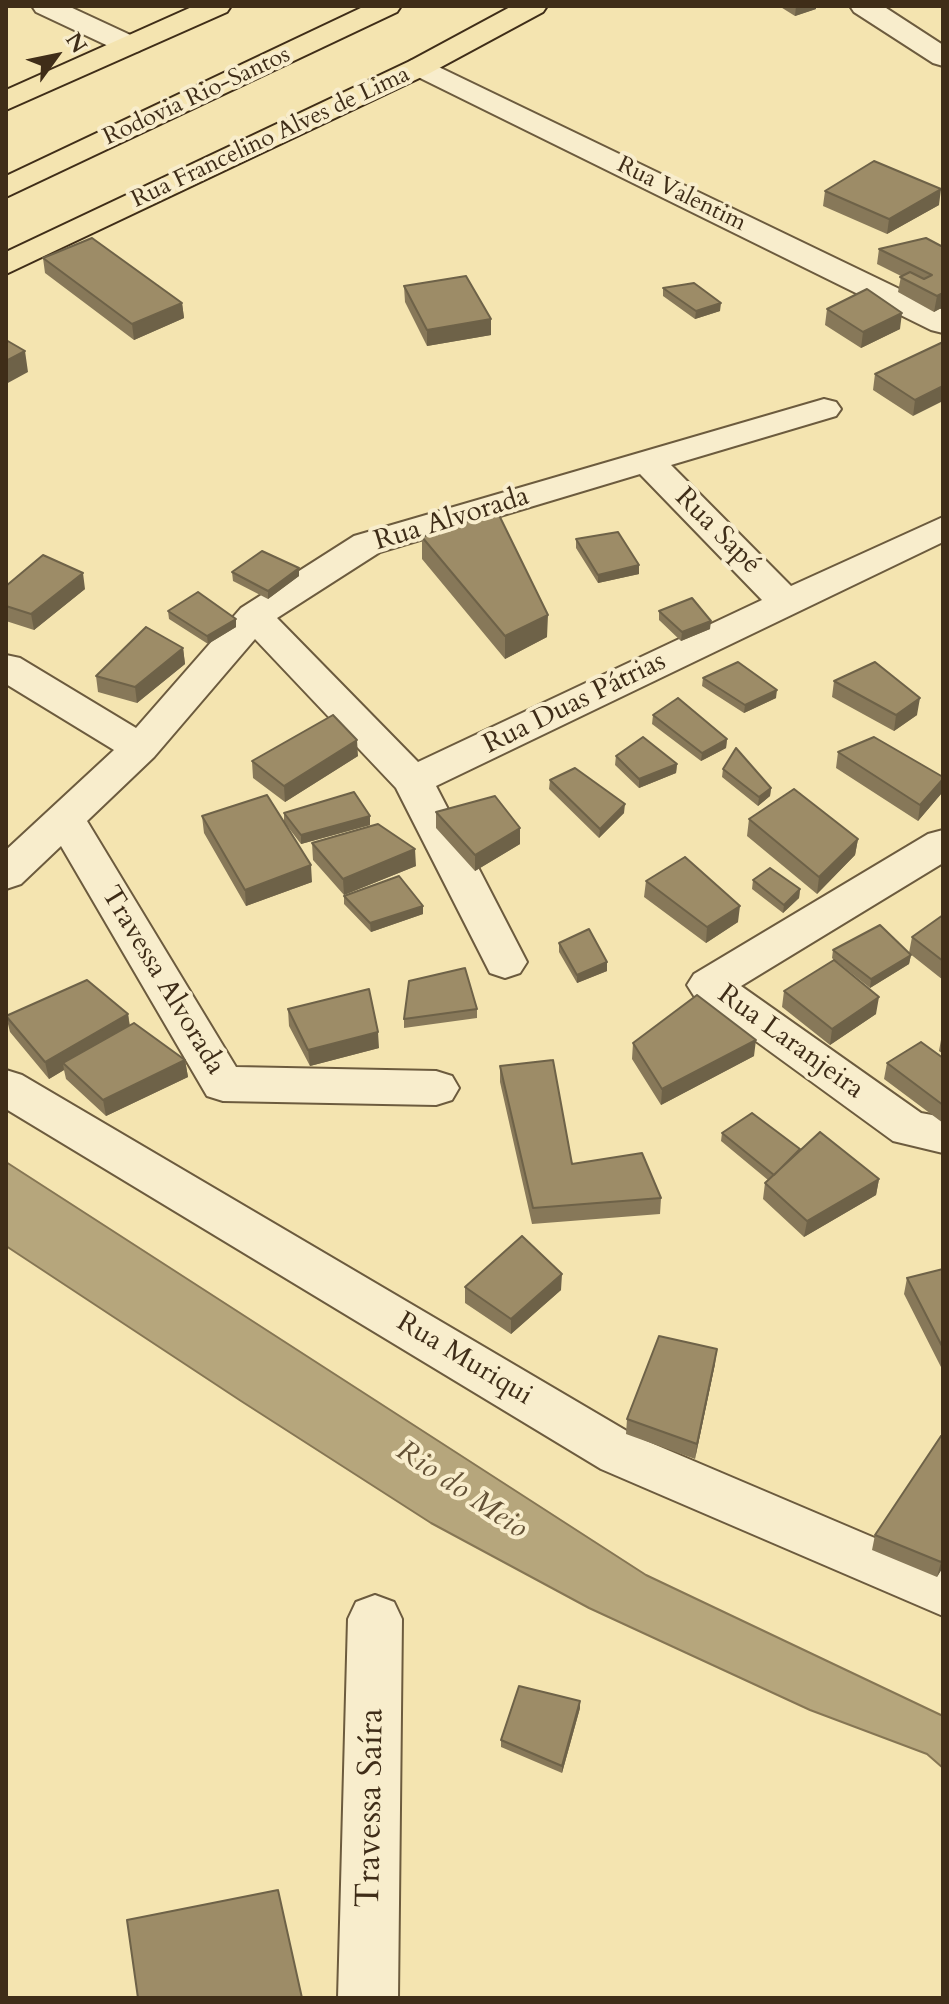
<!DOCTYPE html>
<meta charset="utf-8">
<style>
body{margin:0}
#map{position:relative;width:949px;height:2004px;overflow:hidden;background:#f4e4b0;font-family:Cardo,serif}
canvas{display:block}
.frame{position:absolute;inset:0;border:8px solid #3f2d18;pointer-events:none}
.north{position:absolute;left:16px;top:16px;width:80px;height:80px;-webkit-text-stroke:6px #f8edcc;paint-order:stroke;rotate:57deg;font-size:22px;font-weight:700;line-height:32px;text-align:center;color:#3f2d18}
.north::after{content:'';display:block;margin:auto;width:28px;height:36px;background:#3f2d18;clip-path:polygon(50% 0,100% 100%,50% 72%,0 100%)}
</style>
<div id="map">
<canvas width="949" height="2004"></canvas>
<div class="frame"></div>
<div class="north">N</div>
</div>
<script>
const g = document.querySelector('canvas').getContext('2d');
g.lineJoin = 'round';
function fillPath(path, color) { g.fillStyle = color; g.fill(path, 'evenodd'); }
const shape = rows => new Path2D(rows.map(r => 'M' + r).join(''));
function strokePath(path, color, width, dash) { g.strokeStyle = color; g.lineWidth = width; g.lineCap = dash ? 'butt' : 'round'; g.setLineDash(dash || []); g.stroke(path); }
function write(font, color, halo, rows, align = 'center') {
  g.font = font + ' Cardo,serif'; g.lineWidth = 8; g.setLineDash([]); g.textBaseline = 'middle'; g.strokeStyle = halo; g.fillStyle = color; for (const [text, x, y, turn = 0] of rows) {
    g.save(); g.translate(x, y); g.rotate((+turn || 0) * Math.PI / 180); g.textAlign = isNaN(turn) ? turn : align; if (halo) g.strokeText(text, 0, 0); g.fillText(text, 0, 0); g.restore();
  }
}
const water = shape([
 [6,1162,646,1575,943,1716,943,1768,927,1754,810,1710,589,1608,431,1523,241,1401,6,1246,6,1162]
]);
fillPath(water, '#b6a67c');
strokePath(water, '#867654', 2);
const minor = shape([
 [32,6,68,6,139,39,143,45,139,51,129,53,119,51,36,12,32,6],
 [850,6,883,6,943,45,943,66,933,63,854,12,850,6],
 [420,58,943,310,943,333,931,330,410,73,406,67,410,61,420,58],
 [824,399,836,402,841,409,836,416,671,465,791,586,943,517,943,542,436,786,527,962,520,973,505,978,490,973,396,788,255,639,154,757,87,821,236,1067,436,1071,452,1076,459,1088,452,1100,436,1105,223,1101,207,1096,61,846,21,884,6,889,6,850,114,750,6,684,6,655,20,658,136,728,241,608,354,536,824,399],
 [640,474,762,600,418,762,277,618,380,552,640,474],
 [943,830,943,863,741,986,921,1113,943,1117,943,1153,893,1141,694,996,687,985,694,974,928,834,943,830],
 [6,1070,22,1075,637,1437,943,1567,943,1616,601,1469,6,1109,6,1070],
 [375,1595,394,1602,402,1619,398,1998,338,1998,348,1619,356,1602,375,1595]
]);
const major = shape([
 [194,6,231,6,227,12,6,110,6,90,194,6],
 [512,6,547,6,543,12,430,73,6,274,6,252,410,61,512,6]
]);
const highway = shape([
 [365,6,401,6,397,12,6,197,6,176,365,6]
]);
strokePath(minor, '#6c5b3e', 4);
strokePath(major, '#3f2d18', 4);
strokePath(highway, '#3f2d18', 4);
fillPath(minor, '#f8edcc');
fillPath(major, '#f4e4b0');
fillPath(highway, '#f4e4b0');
fillPath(shape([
 [779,6,816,6,816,9,795,16],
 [825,191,939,205,887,234,823,206],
 [943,247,943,307,934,312,898,292,901,276,877,264,879,249],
 [43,258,182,303,184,318,134,340,45,273],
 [404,286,491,319,491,335,427,346,405,302],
 [663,288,720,311,695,319,663,296],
 [827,309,900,329,861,348,825,325],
 [943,342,913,416,873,390,875,374],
 [422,537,547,637,505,659,422,559],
 [576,539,639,565,639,574,598,583,576,548],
 [232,572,299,576,268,599,233,581],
 [6,586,85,589,34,630,6,621],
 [168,611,236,619,236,627,208,644,169,619],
 [659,611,710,629,681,641,659,620],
 [183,648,185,664,137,703,98,692,96,676],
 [703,678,776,698,744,713,702,686],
 [834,681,917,715,894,731,832,697],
 [653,715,727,739,726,748,701,761,652,724],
 [838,752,941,794,918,821,836,768],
 [358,756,285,802,253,778,252,761],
 [616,756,677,764,676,773,639,788,615,765],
 [723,769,771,788,770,796,758,806,722,777],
 [550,780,624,813,599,838,549,789],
 [436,812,520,828,520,844,475,871,436,828],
 [284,813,370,816,370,825,301,844,284,822],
 [202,816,312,882,246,906,204,833],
 [749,819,858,839,855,855,817,894,747,836],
 [312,843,416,866,344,895,313,860],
 [753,880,800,889,799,898,783,913,752,889],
 [646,881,738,922,706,943,644,897],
 [344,896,423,906,423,914,371,932,344,904],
 [943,915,943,980,909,953,912,937],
 [559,943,607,971,577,983,559,952],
 [833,950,911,955,909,964,870,988,836,961,876,1014,830,1045,782,1007,784,991,834,960,832,958],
 [288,1009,379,1048,310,1066,289,1026],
 [477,1009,477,1018,404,1028,404,1019],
 [128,1014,130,1026,185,1060,188,1077,106,1116,66,1079,64,1070,49,1079,10,1032,6,1016],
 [942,1034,943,1034,943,1054,939,1051],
 [633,1043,754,1056,661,1105,632,1059],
 [943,1058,943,1123,884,1079,887,1063],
 [500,1066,572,1164,661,1198,660,1214,532,1224,500,1082],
 [722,1133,800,1151,879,1179,876,1195,804,1237,763,1199,765,1183,768,1180,721,1141],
 [943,1269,943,1371,904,1294,907,1278],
 [465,1287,561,1290,511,1334,465,1303],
 [715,1364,695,1459,626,1434,627,1419],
 [941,1436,943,1567,937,1577,872,1550,875,1535],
 [580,1701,580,1708,562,1773,501,1747,501,1740]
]), '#877859');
fillPath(shape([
 [796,6,816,6,816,9,795,16],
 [941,189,939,205,887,234,889,219],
 [943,293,943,307,934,312,937,296],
 [182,303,184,318,134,340,132,324],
 [721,303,720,311,695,319,696,311],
 [902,313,900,329,861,348,863,332],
 [491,319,491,335,427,346,427,330],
 [25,351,28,372,6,384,6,361],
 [943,386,943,401,913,416,915,400],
 [639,565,639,574,598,583,598,575],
 [299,568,299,576,268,599,268,591],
 [83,573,85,589,34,630,31,614],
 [548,615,547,637,505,659,505,636],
 [236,619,236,627,208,644,207,636],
 [711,621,710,629,681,641,682,632],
 [183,648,185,664,137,703,135,687],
 [777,690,776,698,744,713,745,705],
 [920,698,917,715,894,731,896,715],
 [727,739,726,748,701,761,702,753],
 [357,740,358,756,285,802,284,786],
 [677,764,676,773,639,788,639,779],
 [943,779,941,794,918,821,920,805],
 [771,788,770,796,758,806,759,797],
 [625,804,624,813,599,838,600,829],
 [370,816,370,825,301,844,301,835],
 [520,828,520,844,475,871,475,855],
 [858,839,855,855,817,894,819,877],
 [415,849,416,866,344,895,343,879],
 [311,865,312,882,246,906,245,890],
 [800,889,799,898,783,913,784,905],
 [423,906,423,914,371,932,370,923],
 [740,906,738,922,706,943,707,927],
 [911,955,909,964,870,988,871,979],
 [607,962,607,971,577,983,577,975],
 [879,997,876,1014,830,1045,832,1029],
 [128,1014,130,1030,63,1063,64,1070,49,1079,45,1062],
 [378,1032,379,1048,310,1066,308,1050],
 [756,1040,754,1056,661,1105,662,1089],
 [185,1060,188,1077,106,1116,103,1100],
 [879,1179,876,1195,804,1237,807,1221],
 [562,1274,561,1290,511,1334,511,1319],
 [717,1349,715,1364,695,1459,697,1444],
 [943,1558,943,1567,937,1577,941,1562],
 [580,1701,580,1708,562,1773,562,1766]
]), '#6e6248');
const building = shape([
 [874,161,941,189,889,219,825,191,874,161],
 [92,238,182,303,132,324,43,258,92,238],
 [926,238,943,247,943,293,937,296,900,277,910,272,924,279,932,275,879,249,926,238],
 [466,276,491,319,427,330,404,286,466,276],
 [694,283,721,303,696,311,663,288,694,283],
 [867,289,902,313,863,332,827,309,867,289],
 [6,340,25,351,6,361,6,340],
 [943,342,943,386,915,400,875,374,943,342],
 [497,511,548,615,505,636,422,537,497,511],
 [618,532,639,565,598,575,576,539,618,532],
 [262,551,299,568,268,591,232,572,262,551],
 [43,555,83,573,31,614,6,606,6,586,43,555],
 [198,592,236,619,207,636,168,611,198,592],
 [692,598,711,621,682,632,659,611,692,598],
 [146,627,183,648,135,687,96,676,146,627],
 [738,662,777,690,745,705,703,678,738,662],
 [875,662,920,698,896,715,834,681,875,662],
 [678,698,727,739,702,753,653,715,678,698],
 [333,715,357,740,284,786,252,761,333,715],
 [643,737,677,764,639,779,616,756,643,737],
 [874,737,943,777,943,779,920,805,838,752,874,737],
 [736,748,771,788,759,797,723,769,736,748],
 [575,768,625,804,600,829,550,780,575,768],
 [794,789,858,839,819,877,749,819,794,789],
 [354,792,370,816,301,835,284,813,354,792],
 [267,795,311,865,245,890,202,816,267,795],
 [495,796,520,828,475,855,436,812,495,796],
 [378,824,415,849,343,879,312,843,378,824],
 [685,857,740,906,707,927,646,881,685,857],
 [770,868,800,889,784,905,753,880,770,868],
 [399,876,423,906,370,923,344,896,399,876],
 [943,915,943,961,912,937,943,915],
 [880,925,911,955,871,979,833,950,880,925],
 [589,929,607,962,577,975,559,943,589,929],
 [834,960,879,997,832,1029,784,991,834,960],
 [465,968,477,1009,404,1019,409,981,465,968],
 [87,980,128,1014,45,1062,6,1016,87,980],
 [369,989,378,1032,308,1050,288,1009,369,989],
 [697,995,756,1040,662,1089,633,1043,697,995],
 [134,1023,185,1060,103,1100,63,1063,134,1023],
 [921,1042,943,1058,943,1105,887,1063,921,1042],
 [553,1060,572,1164,642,1153,661,1198,533,1208,500,1066,553,1060],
 [752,1113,800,1149,774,1175,722,1133,752,1113],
 [820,1132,879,1179,807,1221,765,1183,820,1132],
 [522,1236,562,1274,511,1319,465,1287,522,1236],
 [943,1269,943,1348,907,1278,943,1269],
 [659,1336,717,1349,697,1444,627,1419,659,1336],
 [941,1436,943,1436,943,1558,941,1562,875,1535,941,1436],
 [519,1686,580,1701,562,1766,501,1740,519,1686],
 [278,1890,302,1998,138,1998,127,1920,278,1890]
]);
fillPath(building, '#9d8c67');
strokePath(building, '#6e6248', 2);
write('24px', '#3f2d18', '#f8edcc', [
 ["Rodovia Rio-Santos",197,97,-25],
 ["Rua Francelino Alves de Lima",271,138,-25],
 ["Rua Valentim",681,195,26]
]);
write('28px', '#3f2d18', '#f8edcc', [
 ["Rua Alvorada",452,520,-17],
 ["Rua Sapé",717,532,45],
 ["Rua Duas Pátrias",575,704,-26],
 ["Travessa Alvorada",162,981,59],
 ["Rua Laranjeira",790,1043,36],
 ["Rua Muriqui",464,1360,31]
]);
write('italic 30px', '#635136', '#f8edcc', [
 ["Rio do Meio",461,1491,34]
]);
write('34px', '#3f2d18', '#f8edcc', [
 ["Travessa Saíra",372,1808,-89]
]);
</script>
